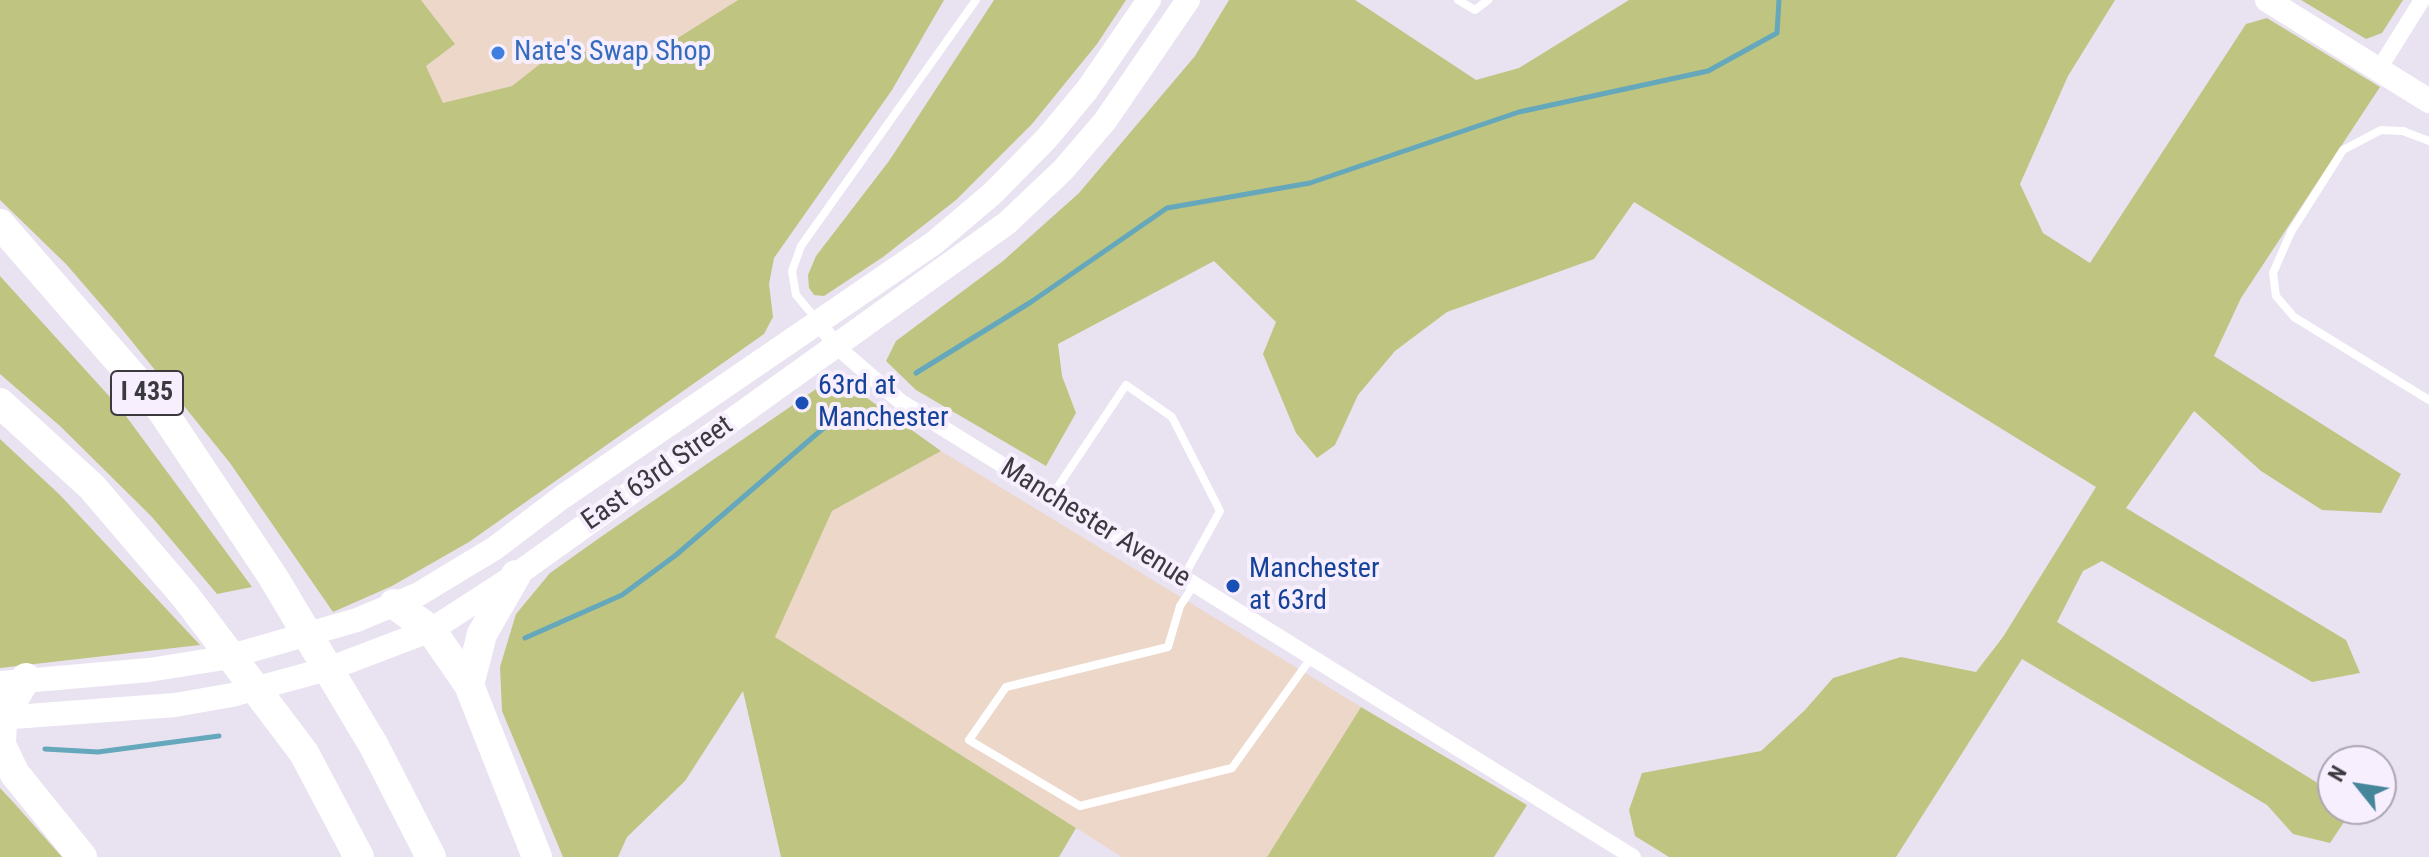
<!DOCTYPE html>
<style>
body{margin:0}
#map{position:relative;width:2429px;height:857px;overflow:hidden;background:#e9e2f1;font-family:"Roboto Condensed",sans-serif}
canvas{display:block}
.north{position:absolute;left:2317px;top:745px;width:80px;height:80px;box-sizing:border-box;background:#f7effe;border:2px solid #aca6b2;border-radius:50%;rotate:300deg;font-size:22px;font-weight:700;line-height:32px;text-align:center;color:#3c393f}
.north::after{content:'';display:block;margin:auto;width:28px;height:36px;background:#46869a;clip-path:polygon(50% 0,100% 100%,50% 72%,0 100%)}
</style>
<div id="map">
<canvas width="2429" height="857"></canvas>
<div class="north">N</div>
</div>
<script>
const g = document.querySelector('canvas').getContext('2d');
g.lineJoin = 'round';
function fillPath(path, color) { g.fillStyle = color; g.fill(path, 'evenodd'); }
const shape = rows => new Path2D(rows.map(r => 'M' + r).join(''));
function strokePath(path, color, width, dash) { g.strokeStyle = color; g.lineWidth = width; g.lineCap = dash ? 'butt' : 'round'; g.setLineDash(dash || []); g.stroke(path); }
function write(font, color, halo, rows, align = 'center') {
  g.font = font + ' "Roboto Condensed",sans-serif'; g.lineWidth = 8; g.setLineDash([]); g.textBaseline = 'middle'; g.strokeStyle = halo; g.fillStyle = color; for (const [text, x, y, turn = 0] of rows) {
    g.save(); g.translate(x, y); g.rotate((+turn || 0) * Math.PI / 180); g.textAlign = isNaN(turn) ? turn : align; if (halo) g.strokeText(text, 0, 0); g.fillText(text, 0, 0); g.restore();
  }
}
fillPath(shape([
 [421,0,738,0,646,58,559,49,512,86,443,104,426,66,454,43],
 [941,451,1361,707,1267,857,1122,857,774,637,832,511]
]), '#ecd7c9');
fillPath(shape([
 [0,0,421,0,455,44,426,66,443,103,512,86,559,49,646,58,738,0,944,0,892,90,774,258,769,284,773,317,764,334,469,542,392,586,333,612,230,463,117,323,66,264,0,200],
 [994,0,1126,0,1097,44,1032,124,956,200,883,257,824,296,814,295,809,288,808,275,816,256,889,161],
 [1229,0,1355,0,1476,80,1519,68,1629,0,2115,0,2068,76,2020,184,2043,233,2090,263,2246,24,2267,18,2380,87,2241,298,2214,356,2401,474,2381,513,2322,510,2261,471,2194,411,2126,508,2346,640,2360,673,2312,682,2102,561,2083,571,2057,622,2316,782,2333,800,2333,809,2341,809,2348,816,2330,843,2293,834,2267,805,2022,659,1896,857,1669,857,1635,836,1629,810,1642,773,1761,751,1805,710,1833,678,1901,657,1976,672,2003,637,2096,487,1634,202,1594,259,1447,312,1395,351,1358,395,1335,445,1317,458,1296,433,1263,354,1276,322,1214,261,1058,344,1062,376,1076,413,1046,466,916,390,886,361,896,341,1003,261,1079,193,1195,56],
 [2301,0,2403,0,2382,33,2366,39],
 [0,276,120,408,252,587,217,594,152,517,60,426,0,374],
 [846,383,941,451,832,511,775,637,1076,828,1059,857,781,857,743,691,685,781,627,837,618,857,563,857,502,711,500,667,516,614,550,573,605,534,819,387],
 [0,439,60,495,200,645,0,668],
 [1361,707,1527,805,1494,857,1267,857],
 [0,788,14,803,62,857,0,857]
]), '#bfc581');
strokePath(shape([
 [916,373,1031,302,1167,208,1310,183,1519,112,1708,71,1777,33,1779,0],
 [525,638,622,595,676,555,834,419],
 [45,749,98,752,219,736]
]), '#65a7bb', 5);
strokePath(shape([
 [1458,0,1475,10,1488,0],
 [2429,141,2403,131,2381,130,2343,150,2291,232,2273,273,2276,296,2294,317,2429,400],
 [818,321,796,295,792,271,801,246,976,0],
 [1051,497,1126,385,1172,417,1220,511,1183,578],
 [1194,585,1180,606,1168,647,1006,687,969,740,1080,806,1232,768,1311,658]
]), '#fff', 8);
strokePath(shape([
 [2379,69,2422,0],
 [818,322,837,347,901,402,1633,857]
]), '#fff', 16);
strokePath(shape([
 [2267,0,2429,101],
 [0,683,149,670,224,658,357,620,419,594,495,548,561,498,934,243,993,193,1047,138,1087,90,1149,0],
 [0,718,175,705,232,695,331,668,431,630,516,575,1007,223,1063,170,1105,121,1188,0]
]), '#fff', 24);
strokePath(shape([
 [0,224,161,409,273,577,374,746,431,857],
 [0,403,92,487,186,597,304,753,359,857],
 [394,604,431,630,469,685,537,857],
 [26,678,2,718,1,745,15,774,82,857],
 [469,685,482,634,516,575]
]), '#fff', 30);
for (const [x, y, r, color] of [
 [498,53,8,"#3f7fe0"],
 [802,403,8,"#1a4fb4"],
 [1233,586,8,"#1a4fb4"]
]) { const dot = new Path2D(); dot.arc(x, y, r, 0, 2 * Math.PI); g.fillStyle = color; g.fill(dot); strokePath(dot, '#f7effe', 3); }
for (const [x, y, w] of [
 [147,393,72]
]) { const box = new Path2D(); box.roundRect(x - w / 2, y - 22, w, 44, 6); g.fillStyle = '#f7effe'; g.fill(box); strokePath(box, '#3c393f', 2); }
write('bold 26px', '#3c393f', null, [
 ["I 435",147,393]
]);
write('28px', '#366cbe', '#f7effe', [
 ["Nate's Swap Shop",514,53]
], 'left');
write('28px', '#164399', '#f7effe', [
 ["63rd at",818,387],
 ["Manchester",818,419],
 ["Manchester",1249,570],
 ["at 63rd",1249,602]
], 'left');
write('28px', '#3c393f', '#f7effe', [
 ["East 63rd Street",658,474,-35],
 ["Manchester Avenue",1095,524,32]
]);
</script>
